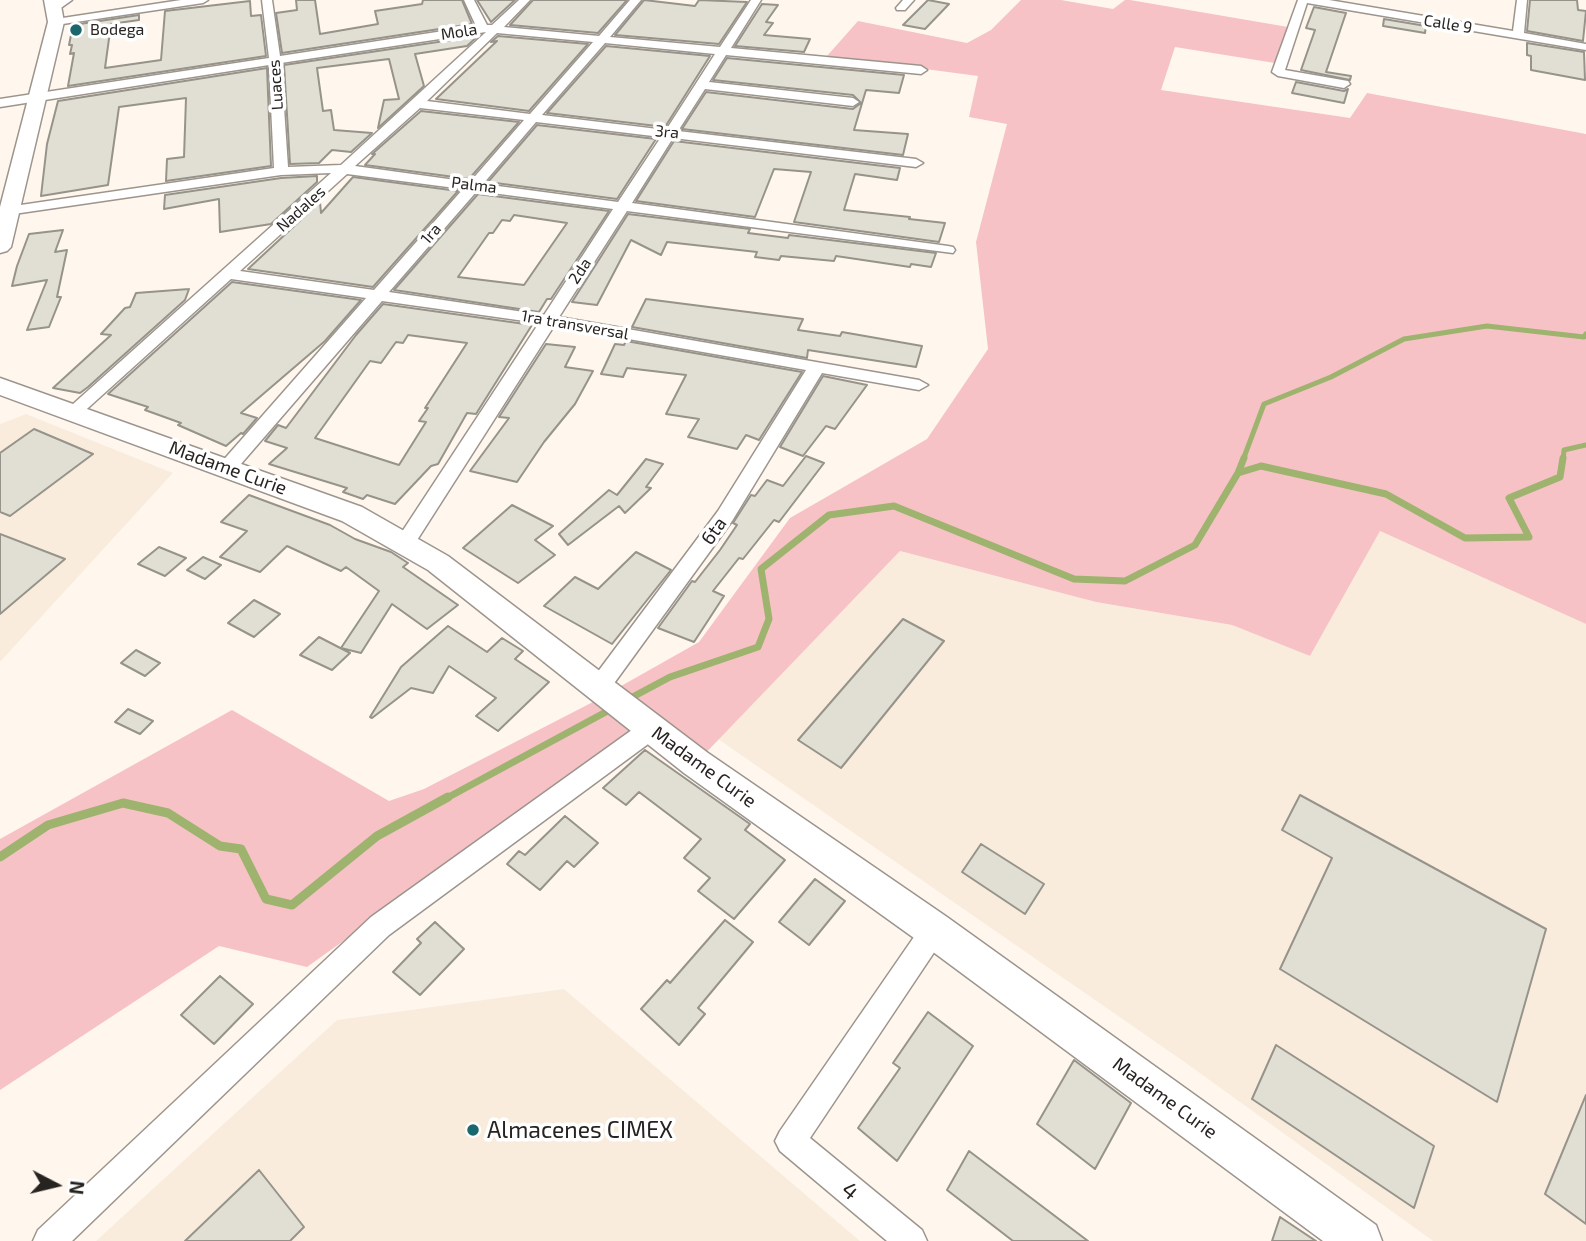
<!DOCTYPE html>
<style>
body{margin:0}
#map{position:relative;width:1586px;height:1241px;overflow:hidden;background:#fff7ee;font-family:"Exo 2",sans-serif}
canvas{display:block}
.north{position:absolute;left:21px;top:1150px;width:70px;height:70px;-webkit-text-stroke:5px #fff;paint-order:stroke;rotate:97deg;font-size:19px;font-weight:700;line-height:28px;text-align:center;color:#262320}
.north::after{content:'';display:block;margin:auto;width:24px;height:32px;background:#262320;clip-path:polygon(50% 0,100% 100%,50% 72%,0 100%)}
</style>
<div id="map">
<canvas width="1586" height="1241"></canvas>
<div class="north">N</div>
</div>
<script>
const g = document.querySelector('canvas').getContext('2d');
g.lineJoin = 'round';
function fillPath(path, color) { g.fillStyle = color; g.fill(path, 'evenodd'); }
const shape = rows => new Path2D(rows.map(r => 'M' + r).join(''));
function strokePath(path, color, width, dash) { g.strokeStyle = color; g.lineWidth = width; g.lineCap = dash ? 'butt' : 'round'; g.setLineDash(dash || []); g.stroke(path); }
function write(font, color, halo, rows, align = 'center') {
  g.font = font + ' "Exo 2",sans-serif'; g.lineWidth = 7; g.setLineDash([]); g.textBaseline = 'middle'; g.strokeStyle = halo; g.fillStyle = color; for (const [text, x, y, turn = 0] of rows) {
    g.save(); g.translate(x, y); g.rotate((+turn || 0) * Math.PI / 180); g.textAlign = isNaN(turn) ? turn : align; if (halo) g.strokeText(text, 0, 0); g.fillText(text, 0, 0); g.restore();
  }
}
fillPath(shape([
 [26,414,173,473,0,662,0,424],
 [1380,531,1586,624,1586,1241,1433,1241,1183,1061,718,739,900,551,1096,602,1232,625,1310,656],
 [564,989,860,1241,96,1241,337,1020]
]), '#faecdd');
fillPath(shape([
 [1021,0,1061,0,1113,9,1125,0,1130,0,1288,27,1275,63,1175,47,1161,90,1350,118,1367,93,1586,134,1586,624,1380,531,1310,656,1232,625,1096,602,900,551,696,763,641,728,307,967,219,946,0,1090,0,839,232,710,389,801,424,789,591,703,699,642,790,518,927,439,988,349,976,242,1007,124,969,117,978,76,827,56,858,21,967,43,991,30]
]), '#f6c2c5');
strokePath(shape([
 [1243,460,1264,404,1331,377,1404,339,1487,326,1584,337,1586,334],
 [1563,460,1564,450,1586,445]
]), '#9db36e', 5);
strokePath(shape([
 [1238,473,1244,458],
 [625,701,670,677,758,647,769,619,761,569,829,515,894,506,1074,579,1125,581,1195,545,1238,473,1261,466,1386,494,1465,538,1529,537,1509,498,1560,477,1563,458],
 [445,799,615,707]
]), '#9db36e', 7);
strokePath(shape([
 [0,857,48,825,123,803,168,813,220,846,241,849,266,899,292,905,377,836,448,797]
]), '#9db36e', 9);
const building = shape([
 [296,0,315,0,320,34,378,24,375,11,422,4,423,0,462,0,472,24,282,53,276,13,297,10,296,0],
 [477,0,515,0,491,22,477,0],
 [533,0,627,0,598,33,510,25,533,0],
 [644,0,695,6,699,0,747,2,719,44,615,35,644,0],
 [928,0,949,4,925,29,903,25,928,0],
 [1530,0,1577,0,1578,10,1586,11,1583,41,1527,31,1530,0],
 [250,1,251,16,261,15,266,56,68,86,74,53,70,54,72,45,69,45,73,25,139,15,139,20,111,24,105,68,161,60,165,11,250,1],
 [762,4,778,5,766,22,773,23,764,35,810,39,804,52,735,46,762,4],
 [1314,7,1346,13,1326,72,1351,76,1350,80,1301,70,1315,30,1306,28,1314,7],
 [1384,19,1426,26,1425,33,1383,26,1384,19],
 [478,36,467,46,415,54,424,86,378,128,384,100,399,99,389,59,317,68,323,111,331,110,334,130,372,133,351,152,332,150,319,163,290,164,284,65,478,36],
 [498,36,588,44,529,111,436,99,497,41,491,42,498,36],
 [1527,43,1584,52,1585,80,1531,70,1531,56,1527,55,1527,43],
 [606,46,710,56,665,127,547,113,606,46],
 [727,58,904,75,899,93,866,90,854,130,908,134,903,155,682,129,706,92,853,109,861,103,853,95,713,80,727,58],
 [267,68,271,166,166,181,167,159,184,157,186,98,119,107,108,185,41,196,47,144,58,101,267,68],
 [1296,82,1344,91,1348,89,1344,103,1292,93,1296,82],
 [421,111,519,122,469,179,365,165,375,154,372,154,421,111],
 [537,125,656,139,617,199,488,182,537,125],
 [674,141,900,168,897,180,855,174,844,210,910,217,909,219,945,223,939,242,794,222,811,172,774,169,755,217,636,201,674,141],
 [317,176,317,182,271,224,220,232,219,199,164,209,165,195,281,178,317,176],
 [353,177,458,191,373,287,248,269,320,202,321,213,353,177],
 [478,194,609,211,551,299,547,299,539,312,394,290,478,194],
 [514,215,567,223,524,285,458,277,489,233,493,233,502,220,510,221,514,215],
 [628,214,750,229,748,233,788,238,789,235,936,253,931,267,911,264,910,267,836,256,834,261,781,256,779,260,755,257,757,252,667,242,661,255,631,240,597,305,572,302,628,214],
 [63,230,55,252,67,250,57,297,61,297,49,327,27,330,47,280,12,286,17,266,29,234,63,230],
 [232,282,361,300,325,341,241,413,257,418,243,434,241,433,226,446,178,425,181,423,145,410,148,407,108,394,232,282],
 [189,289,185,300,88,387,80,393,53,388,111,335,101,334,125,308,130,307,136,293,189,289],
 [646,299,803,319,798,330,840,336,842,332,922,346,916,367,808,350,807,358,632,327,646,299],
 [383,304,532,325,476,414,467,413,438,464,431,466,395,504,367,495,363,499,343,492,347,488,269,464,287,448,265,441,278,425,286,428,356,335,383,304],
 [408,335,467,343,425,408,428,408,419,421,426,422,399,465,315,438,370,361,381,363,396,342,403,343,408,335],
 [626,341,802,372,759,440,746,435,737,449,688,437,699,419,666,414,686,375,627,368,623,377,601,374,615,344,624,345,626,341],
 [546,344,575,347,565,367,593,371,575,404,544,442,517,482,470,471,509,418,499,417,546,344],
 [823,376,867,385,835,429,826,426,803,456,780,447,823,376],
 [34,429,93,454,10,516,0,512,0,453,34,429],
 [806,456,824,463,779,522,774,520,743,559,739,558,713,591,724,596,694,642,658,628,692,581,695,582,720,550,737,525,733,523,751,495,755,496,767,480,783,486,806,456],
 [646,459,663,464,646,487,651,488,625,513,619,506,568,545,559,534,609,490,617,495,646,459],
 [249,495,330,525,355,539,391,552,408,563,403,567,458,605,427,629,392,604,361,653,341,648,379,591,346,567,341,571,287,546,260,572,220,557,247,531,221,522,249,495],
 [512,505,553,526,535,540,555,555,518,583,463,548,512,505],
 [0,534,65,559,0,614,0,534],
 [159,547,186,558,165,576,138,564,159,547],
 [636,552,671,570,612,644,544,606,575,577,598,589,636,552],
 [203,557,221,565,205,579,187,570,203,557],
 [254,600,280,614,254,637,228,623,254,600],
 [903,619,944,641,841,768,798,740,903,619],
 [448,626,487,652,502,638,523,651,515,659,549,682,498,731,476,716,496,698,449,666,433,693,411,688,372,718,370,717,401,667,448,626],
 [319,637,350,653,332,670,300,655,319,637],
 [136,650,160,663,145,676,121,663,136,650],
 [128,709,153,721,140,734,115,722,128,709],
 [645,750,750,824,745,830,785,860,734,919,698,891,710,878,684,858,701,839,639,792,626,805,603,788,645,750],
 [1300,795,1546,929,1497,1102,1280,969,1332,858,1282,830,1300,795],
 [565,816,598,843,574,867,567,861,540,890,507,864,519,851,525,855,565,816],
 [981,844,1044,884,1025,914,962,872,981,844],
 [815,879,845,901,809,945,779,922,815,879],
 [725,920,753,942,698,1008,705,1014,679,1045,641,1009,667,980,670,983,725,920],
 [435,922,464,949,420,995,393,972,421,943,417,939,435,922],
 [220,976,253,1004,214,1044,181,1015,220,976],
 [928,1012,973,1046,897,1161,858,1128,900,1068,893,1063,928,1012],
 [1276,1045,1434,1146,1414,1208,1252,1099,1276,1045],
 [1074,1060,1131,1103,1095,1169,1037,1124,1074,1060],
 [1586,1095,1586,1224,1545,1194,1586,1095],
 [969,1151,1088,1241,1013,1241,947,1190,969,1151],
 [259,1170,304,1227,290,1241,185,1241,259,1170],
 [1280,1217,1316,1241,1272,1241,1280,1217]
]);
fillPath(building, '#e1dfd4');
strokePath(building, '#96948a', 2);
const street = shape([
 [59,0,72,0,58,10,50,10,50,6,59,0],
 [181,0,208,0,203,3,56,25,50,22,56,19,181,0],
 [262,0,272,0,280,56,476,26,464,0,474,0,487,25,492,25,519,0,530,0,504,27,599,36,630,0,641,0,610,37,720,47,751,0,761,0,731,48,921,66,927,70,921,74,726,55,709,82,853,98,859,102,853,106,705,89,678,131,916,159,923,163,916,167,673,138,632,203,948,246,953,247,955,250,953,253,627,211,559,317,919,380,928,385,919,390,822,373,732,521,607,693,599,696,591,693,588,687,591,681,718,511,806,370,554,326,412,548,405,550,398,548,395,543,398,538,539,323,382,301,234,472,227,474,220,472,218,468,220,464,366,298,231,279,78,417,66,417,63,413,331,173,281,175,0,216,0,208,274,168,269,65,0,107,0,99,269,58,262,0],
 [486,32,341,165,288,167,281,63,486,32],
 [497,33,593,42,530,114,427,101,497,33],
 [605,43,715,54,666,130,542,115,605,43],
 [420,108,524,120,470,182,355,166,420,108],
 [536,122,661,137,618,202,483,184,536,122],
 [347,174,463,189,374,290,240,271,347,174],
 [477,191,613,209,544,315,389,292,477,191],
 [903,0,914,0,905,10,897,10,896,8,903,0],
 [1298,0,1329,0,1513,31,1517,0,1527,0,1524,33,1586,44,1586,50,1307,3,1285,70,1348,81,1350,84,1344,88,1278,76,1272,72,1298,0],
 [651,719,659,722,662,729,659,736,389,935,72,1241,33,1241,38,1230,371,917,643,722,651,719],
 [934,917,943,921,947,930,943,939,810,1138,922,1230,927,1241,887,1241,780,1151,775,1141,780,1131,925,921,934,917]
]);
const secondary = shape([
 [44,0,60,0,64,22,11,247,7,251,0,253,0,207,48,22,44,0],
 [0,378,362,507,448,556,708,753,947,917,1376,1225,1382,1241,1323,1241,921,943,684,773,428,570,342,521,0,395,0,378]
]);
strokePath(street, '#9d958d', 3);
strokePath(secondary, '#9d958d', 3);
fillPath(street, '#fff');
fillPath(secondary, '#fff');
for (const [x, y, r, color] of [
 [76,30,7,"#1a676e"],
 [473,1130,7,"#1a676e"]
]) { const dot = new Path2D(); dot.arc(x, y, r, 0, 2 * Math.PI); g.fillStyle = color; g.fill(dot); strokePath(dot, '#fff', 2.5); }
write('16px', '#262320', '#fff', [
 ["Calle 9",1448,24,9],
 ["Mola",459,32,-9],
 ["Luaces",276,85,-94],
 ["3ra",667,132,6],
 ["Palma",474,185,7],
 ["Nadales",301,209,-42],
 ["1ra",431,234,-49],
 ["2da",580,271,-57],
 ["1ra transversal",575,325,10]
]);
write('16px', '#262320', '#fff', [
 ["Bodega",90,30]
], 'left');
write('19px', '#262320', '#fff', [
 ["Madame Curie",228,468,20],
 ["6ta",714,531,-54],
 ["Madame Curie",704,767,36],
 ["Madame Curie",1165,1098,36]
]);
write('23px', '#262320', '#fff', [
 ["Almacenes CIMEX",487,1130]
], 'left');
write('23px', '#262320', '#fff', [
 ["4",850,1191,40]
]);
</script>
